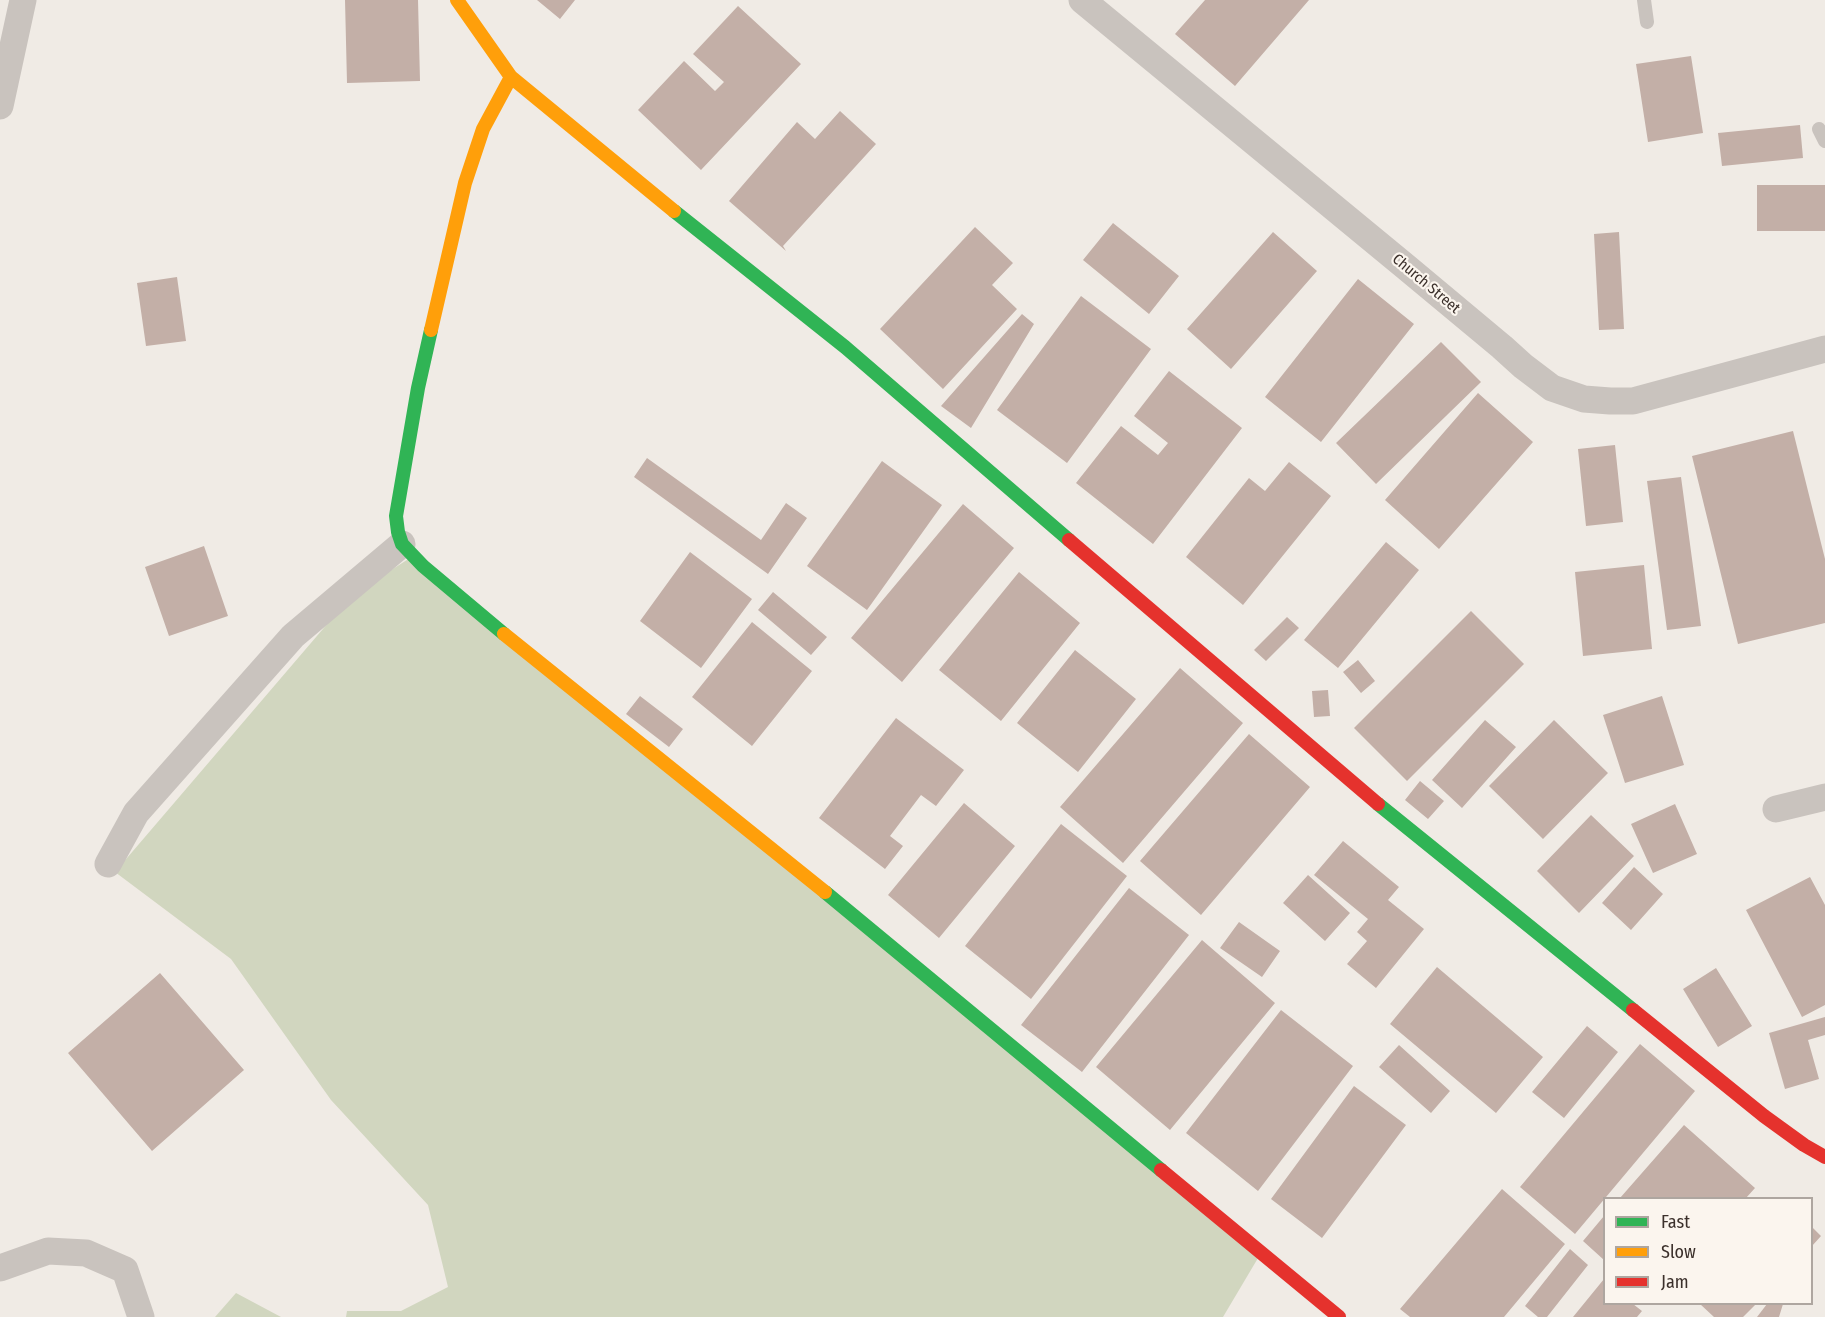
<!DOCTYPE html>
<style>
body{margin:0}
#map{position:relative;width:1825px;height:1317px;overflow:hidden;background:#f0ebe5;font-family:"Fira Sans Condensed",sans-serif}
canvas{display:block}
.legend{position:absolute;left:1603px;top:1197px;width:210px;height:108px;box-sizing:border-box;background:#fbf5ee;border:2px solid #aea6a0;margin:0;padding:8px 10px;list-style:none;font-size:18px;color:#3b302b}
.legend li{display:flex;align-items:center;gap:12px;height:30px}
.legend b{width:30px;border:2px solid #aea6a0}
</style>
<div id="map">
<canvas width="1825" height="1317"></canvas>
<ul class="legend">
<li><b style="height:8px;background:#30b455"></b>Fast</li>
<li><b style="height:8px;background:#ff9f0a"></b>Slow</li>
<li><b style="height:8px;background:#e5322d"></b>Jam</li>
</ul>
</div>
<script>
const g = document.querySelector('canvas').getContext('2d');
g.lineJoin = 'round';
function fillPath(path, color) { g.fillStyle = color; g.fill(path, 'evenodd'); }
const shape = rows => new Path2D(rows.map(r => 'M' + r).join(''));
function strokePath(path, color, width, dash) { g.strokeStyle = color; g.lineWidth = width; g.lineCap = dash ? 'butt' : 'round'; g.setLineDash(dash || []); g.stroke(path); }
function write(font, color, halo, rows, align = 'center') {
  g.font = font + ' "Fira Sans Condensed",sans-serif'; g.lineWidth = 4.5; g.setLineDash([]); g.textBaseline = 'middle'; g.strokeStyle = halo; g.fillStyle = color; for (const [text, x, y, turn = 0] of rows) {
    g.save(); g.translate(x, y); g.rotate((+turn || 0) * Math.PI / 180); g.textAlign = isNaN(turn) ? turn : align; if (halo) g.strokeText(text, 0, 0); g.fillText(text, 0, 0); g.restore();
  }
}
fillPath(shape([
 [410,558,1261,1253,1223,1317,346,1317,347,1311,401,1311,448,1287,428,1205,331,1100,231,959,115,872,352,595],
 [236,1293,281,1317,215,1317]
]), '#d1d6bf');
fillPath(shape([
 [345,0,418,0,420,81,347,83],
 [537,0,575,0,560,19],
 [1205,0,1309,0,1235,86,1175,34],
 [738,6,801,64,701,170,638,110,684,61,715,91,724,82,693,54],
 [1691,56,1703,133,1648,142,1636,64],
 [840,111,876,144,783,246,786,251,729,201,797,122,815,139],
 [1800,125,1803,158,1722,166,1718,133],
 [1757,185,1825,185,1825,231,1757,231],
 [1113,223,1179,276,1149,314,1083,260],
 [975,227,1013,263,992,285,1017,309,943,389,880,329],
 [1273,232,1317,271,1231,369,1187,329],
 [1619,232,1624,329,1599,330,1594,234],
 [177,277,186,341,146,346,137,283],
 [1358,279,1414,324,1321,442,1265,397],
 [1081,296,1151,349,1067,463,997,410],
 [1022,314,1034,324,971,428,941,406],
 [1441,342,1481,382,1376,484,1336,443],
 [1169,371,1242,428,1153,544,1076,483,1121,426,1158,455,1168,443,1134,416],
 [1478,393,1533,442,1439,549,1385,500],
 [1793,431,1825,559,1825,623,1738,644,1692,456],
 [1615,445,1623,522,1586,526,1578,449],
 [647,458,761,540,786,503,807,518,768,574,634,477],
 [882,461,942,505,867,610,807,566],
 [1289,462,1331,496,1243,605,1186,557,1249,478,1265,491],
 [1681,477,1701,626,1667,630,1647,481],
 [963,504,1014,548,902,682,851,638],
 [1386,542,1419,570,1338,668,1304,640],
 [204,546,228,616,169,636,145,567],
 [690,552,752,599,701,668,640,621],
 [1644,565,1652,649,1583,656,1575,572],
 [1019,572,1080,623,1001,721,939,670],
 [773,592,827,637,811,655,758,610],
 [1471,611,1524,664,1407,781,1354,728],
 [1287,617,1299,628,1266,661,1254,650],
 [752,622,812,671,752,746,692,697],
 [1075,650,1136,699,1078,772,1017,723],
 [1358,660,1375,681,1361,693,1343,672],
 [1180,668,1243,723,1123,863,1060,807],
 [1328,690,1330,716,1314,717,1312,691],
 [640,696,683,729,669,747,626,714],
 [1662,696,1684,765,1625,783,1603,715],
 [896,718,964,770,936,806,921,795,890,836,903,846,885,869,819,818],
 [1485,720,1516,747,1462,808,1432,780],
 [1554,720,1608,773,1543,839,1489,786],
 [1249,734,1310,787,1201,915,1140,861],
 [1420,781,1444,801,1428,819,1405,800],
 [964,803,1015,846,939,938,888,895],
 [1675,804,1697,854,1653,873,1631,824],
 [1591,815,1634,856,1579,913,1537,871],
 [1061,824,1127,876,1031,999,965,946],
 [1343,841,1399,887,1388,900,1424,929,1376,988,1347,964,1367,941,1357,932,1368,919,1314,875],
 [1634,867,1663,894,1631,930,1602,903],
 [1308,875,1350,913,1325,941,1283,903],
 [1810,877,1825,905,1825,1005,1802,1017,1746,910],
 [1129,888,1189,935,1082,1072,1021,1025],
 [1239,922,1280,951,1262,977,1220,948],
 [1202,940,1275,1003,1170,1130,1096,1067],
 [1437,967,1543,1057,1496,1113,1390,1024],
 [1716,968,1752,1026,1718,1047,1683,989],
 [160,973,244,1070,152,1151,68,1053],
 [1281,1010,1353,1066,1258,1191,1186,1133],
 [1825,1017,1825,1035,1808,1040,1819,1079,1785,1089,1769,1033],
 [1587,1026,1618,1052,1564,1118,1532,1092],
 [1640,1044,1695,1091,1575,1234,1520,1187],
 [1399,1045,1450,1091,1431,1113,1379,1067],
 [1354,1086,1406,1125,1322,1238,1271,1199],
 [1684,1125,1755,1188,1746,1198,1620,1198],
 [1502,1189,1565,1244,1504,1317,1410,1317,1400,1309],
 [1604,1216,1604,1260,1583,1241],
 [1812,1227,1821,1236,1812,1246],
 [1570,1249,1588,1265,1547,1317,1538,1317,1525,1306],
 [1604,1279,1604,1304,1633,1304,1642,1311,1637,1317,1573,1317],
 [1700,1304,1756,1304,1743,1317,1714,1317],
 [1767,1304,1783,1304,1779,1317,1757,1317]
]), '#c3afa7');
strokePath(shape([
 [1644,0,1647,22],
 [1819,129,1825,141]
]), '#c9c3be', 14);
strokePath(shape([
 [1082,0,1406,267,1502,347,1523,366,1552,388,1584,399,1610,401,1633,401,1825,349],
 [0,106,23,0],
 [1776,809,1825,797],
 [108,864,136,813,293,636,402,544],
 [0,1268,48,1251,86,1253,125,1270,141,1317]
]), '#c9c3be', 27);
strokePath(shape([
 [674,211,845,347,1069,540],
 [431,330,418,388,396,516,398,532,402,544,423,566,504,634],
 [1378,804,1633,1010],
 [825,892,1161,1170]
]), '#30b455', 14);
strokePath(shape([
 [457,0,511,77,674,211],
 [431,330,465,183,483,129,511,77],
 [504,634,825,892]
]), '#ff9f0a', 14);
strokePath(shape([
 [1069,540,1378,804],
 [1633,1010,1764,1116,1804,1145,1825,1157],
 [1161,1170,1339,1317]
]), '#e5322d', 14);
write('15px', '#3b302b', '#fbf5ee', [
 ["Church Street",1426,284,40]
]);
</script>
